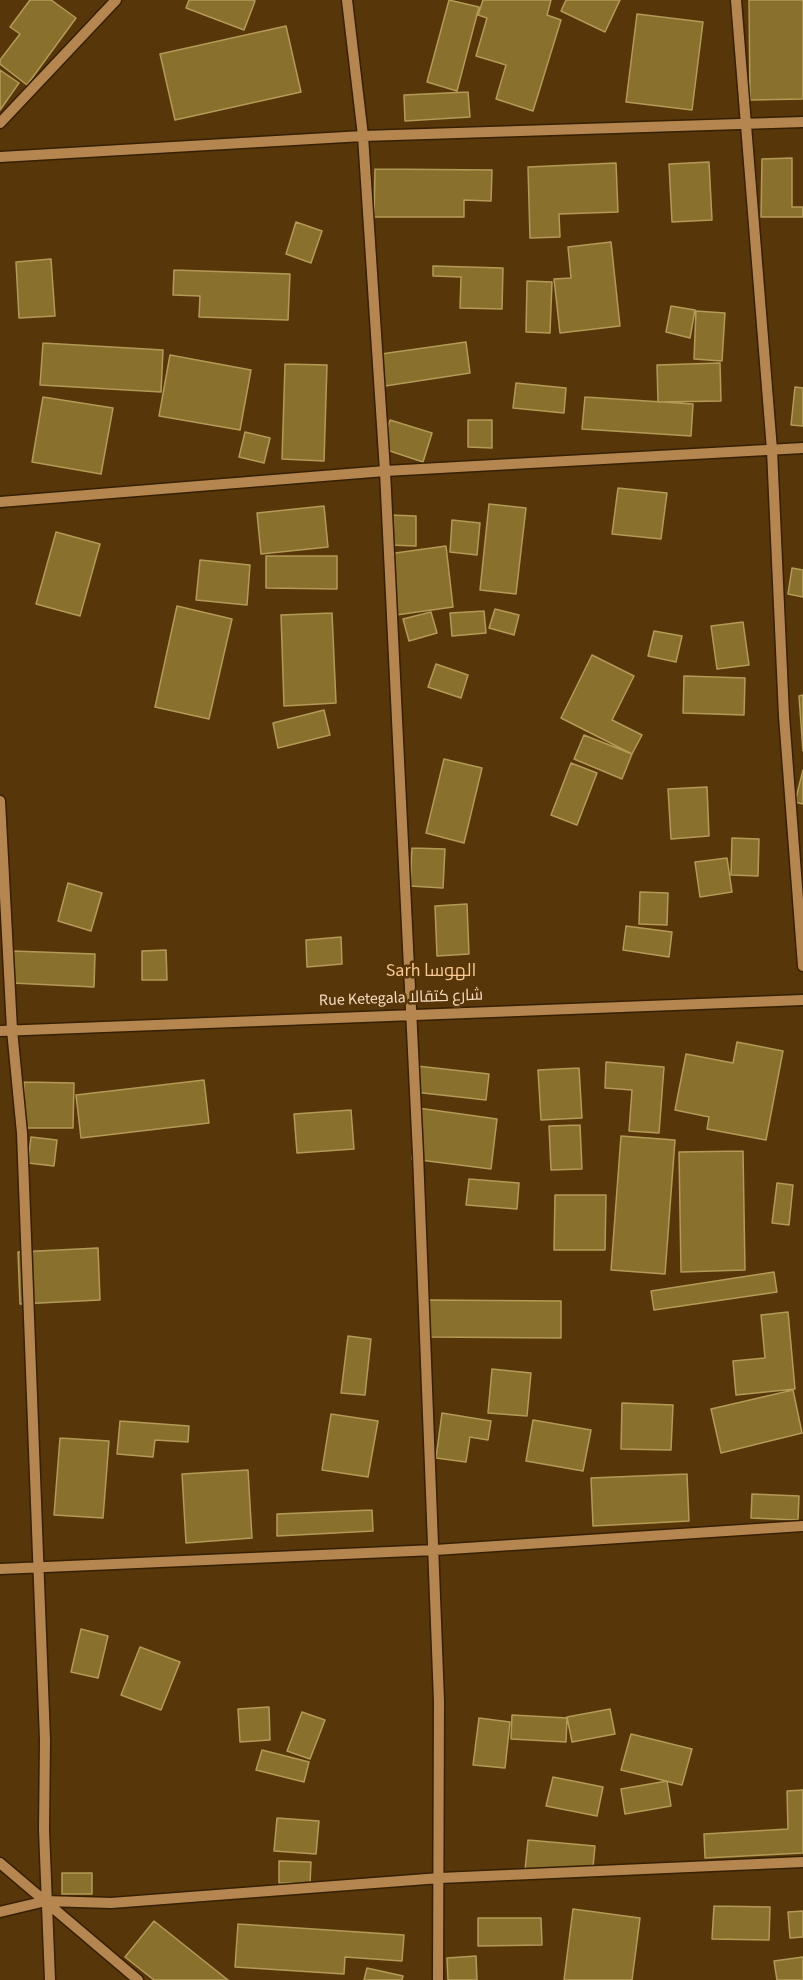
<!DOCTYPE html>
<meta charset="utf-8">
<style>
body{margin:0}
canvas{display:block;background:#573609}
</style>
<canvas width="803" height="1980"></canvas>
<script>
const g = document.querySelector('canvas').getContext('2d');
g.lineJoin = 'round';
function fillPath(path, color) { g.fillStyle = color; g.fill(path, 'evenodd'); }
const shape = rows => new Path2D(rows.map(r => 'M' + r).join(''));
function strokePath(path, color, width, dash) { g.strokeStyle = color; g.lineWidth = width; g.lineCap = dash ? 'butt' : 'round'; g.setLineDash(dash || []); g.stroke(path); }
function write(font, color, halo, rows, align = 'center') {
  g.font = font + ' "Source Sans 3",Cairo,sans-serif'; g.lineWidth = 5; g.setLineDash([]); g.textBaseline = 'middle'; g.strokeStyle = halo; g.fillStyle = color; for (const [text, x, y, turn = 0] of rows) {
    g.save(); g.translate(x, y); g.rotate((+turn || 0) * Math.PI / 180); g.textAlign = isNaN(turn) ? turn : align; if (halo) g.strokeText(text, 0, 0); g.fillText(text, 0, 0); g.restore();
  }
}
const building = shape([
 [30,0,51,0,76,18,27,85,0,64,0,60,20,34,10,27,30,0],
 [189,0,253,0,255,1,244,30,186,8,189,0],
 [449,0,479,7,457,91,427,82,449,0],
 [483,0,551,0,547,15,561,20,533,111,496,99,506,65,476,56,487,18,478,15,483,0],
 [566,0,620,0,605,32,561,11,566,0],
 [749,0,803,0,803,99,750,100,749,0],
 [637,14,703,22,692,110,626,102,637,14],
 [286,26,301,92,175,120,160,54,286,26],
 [0,70,19,83,0,110,0,70],
 [468,92,470,117,405,121,404,95,468,92],
 [792,158,792,207,803,207,803,217,761,217,762,159,792,158],
 [709,162,712,220,672,222,669,164,709,162],
 [616,163,618,212,559,214,560,237,530,238,528,167,616,163],
 [375,169,492,170,491,201,464,200,464,217,374,217,375,169],
 [296,222,322,231,311,263,286,254,296,222],
 [611,242,620,326,560,333,554,279,571,278,568,247,611,242],
 [51,259,55,316,19,318,16,262,51,259],
 [433,266,503,268,502,309,460,308,461,277,433,276,433,266],
 [174,270,290,274,288,320,199,317,200,296,173,295,174,270],
 [527,281,552,282,550,333,526,332,527,281],
 [671,306,695,310,690,338,666,332,671,306],
 [696,311,725,313,722,361,694,359,696,311],
 [466,342,470,373,385,386,381,354,466,342],
 [43,343,163,350,161,392,40,385,43,343],
 [170,355,251,370,240,430,159,416,170,355],
 [720,363,721,401,658,402,657,365,720,363],
 [285,364,327,365,324,461,282,459,285,364],
 [516,383,566,388,564,413,513,408,516,383],
 [795,387,803,388,803,426,791,425,795,387],
 [43,397,113,408,101,474,32,462,43,397],
 [585,397,693,404,691,436,582,429,585,397],
 [390,420,432,433,423,462,381,448,390,420],
 [468,420,492,420,492,448,468,447,468,420],
 [245,432,270,438,264,463,239,457,245,432],
 [618,488,667,493,661,539,612,534,618,488],
 [489,504,526,508,516,594,480,590,489,504],
 [324,506,328,547,261,554,257,513,324,506],
 [390,515,416,516,416,546,389,545,390,515],
 [452,520,480,523,477,555,450,552,452,520],
 [56,532,100,544,80,616,36,604,56,532],
 [446,546,453,607,396,615,388,554,446,546],
 [266,556,337,556,337,589,266,588,266,556],
 [200,560,250,565,247,605,196,600,200,560],
 [792,568,803,570,803,597,788,594,792,568],
 [177,606,232,619,209,719,155,707,177,606],
 [495,609,519,615,514,635,489,628,495,609],
 [484,611,486,633,452,636,450,613,484,611],
 [431,612,437,633,409,641,403,619,431,612],
 [332,613,336,703,284,706,281,615,332,613],
 [743,622,749,665,717,669,711,626,743,622],
 [654,631,682,636,676,662,648,656,654,631],
 [592,655,634,676,612,720,642,735,632,754,561,718,592,655],
 [436,664,468,675,461,698,428,687,436,664],
 [684,676,745,678,744,715,683,713,684,676],
 [803,695,803,751,799,696,803,695],
 [324,710,330,735,278,748,273,723,324,710],
 [584,735,632,754,622,779,574,759,584,735],
 [444,759,482,768,464,843,426,833,444,759],
 [571,763,597,773,577,825,551,815,571,763],
 [803,770,803,804,795,802,803,770],
 [707,787,709,836,671,839,668,789,707,787],
 [732,838,759,839,758,876,731,875,732,838],
 [412,848,445,849,443,888,410,886,412,848],
 [727,858,732,892,700,897,695,862,727,858],
 [68,883,102,893,91,931,58,921,68,883],
 [640,892,668,893,667,925,639,924,640,892],
 [467,904,469,954,437,956,435,906,467,904],
 [626,926,672,932,669,957,623,950,626,926],
 [341,937,342,964,307,967,306,940,341,937],
 [166,950,167,980,142,980,142,951,166,950],
 [13,951,95,954,94,987,12,983,13,951],
 [737,1042,783,1051,766,1140,707,1129,709,1117,675,1110,686,1054,733,1063,737,1042],
 [606,1062,664,1067,659,1133,629,1131,632,1090,605,1088,606,1062],
 [417,1066,489,1074,486,1100,414,1092,417,1066],
 [579,1068,582,1118,541,1120,538,1070,579,1068],
 [204,1080,209,1123,81,1138,76,1095,204,1080],
 [24,1082,74,1083,73,1128,23,1128,24,1082],
 [418,1108,497,1119,491,1169,412,1159,418,1108],
 [351,1110,354,1149,297,1153,294,1114,351,1110],
 [580,1125,582,1169,551,1170,549,1126,580,1125],
 [621,1136,675,1140,665,1274,611,1270,621,1136],
 [31,1137,57,1140,54,1166,28,1163,31,1137],
 [743,1151,745,1270,681,1272,679,1152,743,1151],
 [469,1179,519,1183,517,1209,466,1205,469,1179],
 [777,1183,793,1185,789,1225,772,1223,777,1183],
 [555,1195,606,1195,605,1250,554,1250,555,1195],
 [98,1248,100,1300,20,1304,18,1252,98,1248],
 [774,1272,777,1292,654,1310,651,1291,774,1272],
 [428,1300,561,1301,561,1338,428,1337,428,1300],
 [788,1312,795,1389,736,1395,733,1361,765,1358,761,1315,788,1312],
 [348,1336,371,1339,365,1395,341,1393,348,1336],
 [492,1369,531,1373,527,1416,488,1413,492,1369],
 [793,1390,802,1433,721,1453,711,1409,793,1390],
 [622,1403,673,1405,671,1450,621,1449,622,1403],
 [442,1413,491,1421,488,1440,470,1437,466,1462,436,1458,442,1413],
 [331,1414,378,1421,368,1477,322,1470,331,1414],
 [533,1420,591,1430,583,1471,526,1461,533,1420],
 [120,1421,189,1426,188,1442,155,1440,153,1457,117,1454,120,1421],
 [60,1438,109,1441,103,1518,54,1515,60,1438],
 [248,1470,252,1538,186,1543,182,1474,248,1470],
 [687,1474,689,1521,593,1526,591,1478,687,1474],
 [752,1494,799,1496,798,1520,751,1518,752,1494],
 [372,1510,373,1531,277,1536,277,1514,372,1510],
 [81,1629,108,1636,98,1678,71,1672,81,1629],
 [140,1647,180,1662,161,1710,121,1695,140,1647],
 [269,1707,270,1740,240,1742,238,1709,269,1707],
 [610,1709,615,1734,572,1742,567,1717,610,1709],
 [302,1712,325,1720,310,1759,287,1751,302,1712],
 [512,1715,567,1718,566,1742,511,1739,512,1715],
 [479,1718,510,1722,505,1768,473,1765,479,1718],
 [631,1734,692,1749,682,1785,621,1770,631,1734],
 [262,1750,309,1762,304,1782,256,1770,262,1750],
 [553,1777,603,1787,597,1816,546,1806,553,1777],
 [667,1781,671,1806,625,1814,621,1789,667,1781],
 [803,1790,803,1853,705,1858,704,1834,788,1829,787,1791,803,1790],
 [277,1818,319,1821,316,1854,274,1851,277,1818],
 [528,1840,595,1846,592,1877,525,1870,528,1840],
 [279,1861,311,1862,310,1884,279,1883,279,1861],
 [62,1873,92,1873,92,1894,62,1894,62,1873],
 [714,1906,770,1907,769,1940,712,1939,714,1906],
 [573,1909,640,1918,632,1980,564,1980,573,1909],
 [803,1911,803,1937,790,1938,788,1912,803,1911],
 [478,1918,541,1918,542,1945,478,1946,478,1918],
 [154,1921,228,1980,154,1980,125,1957,154,1921],
 [238,1924,404,1935,402,1961,345,1957,344,1974,235,1967,238,1924],
 [476,1956,477,1980,448,1980,447,1958,476,1956],
 [803,1957,803,1980,777,1980,774,1961,803,1957],
 [367,1968,403,1976,402,1980,364,1980,367,1968]
]);
fillPath(building, '#89702c');
strokePath(building, '#b49a57', 1.5);
const minor = shape([
 [347,0,363,136,385,471,418,1154,439,1701,438,1980],
 [736,0,772,450,784,716,803,966],
 [0,123,116,0],
 [0,157,363,136,803,122],
 [0,502,385,471,803,448],
 [0,801,12,1030,22,1133,45,1740,44,1830,50,1980],
 [0,1031,803,1000],
 [0,1569,435,1550,803,1526],
 [0,1863,138,1980],
 [0,1912,46,1901,111,1903,440,1878,803,1862]
]);
strokePath(minor, '#362002', 13);
strokePath(minor, '#b5864f', 10);
write('16px', '#f5dbc0', '#573609', [
 ["Rue Ketegala شارع كتقالا",401,999,-2]
]);
write('18px', '#fac890', '#573609', [
 ["Sarh الهوسا",431,972]
]);
</script>
